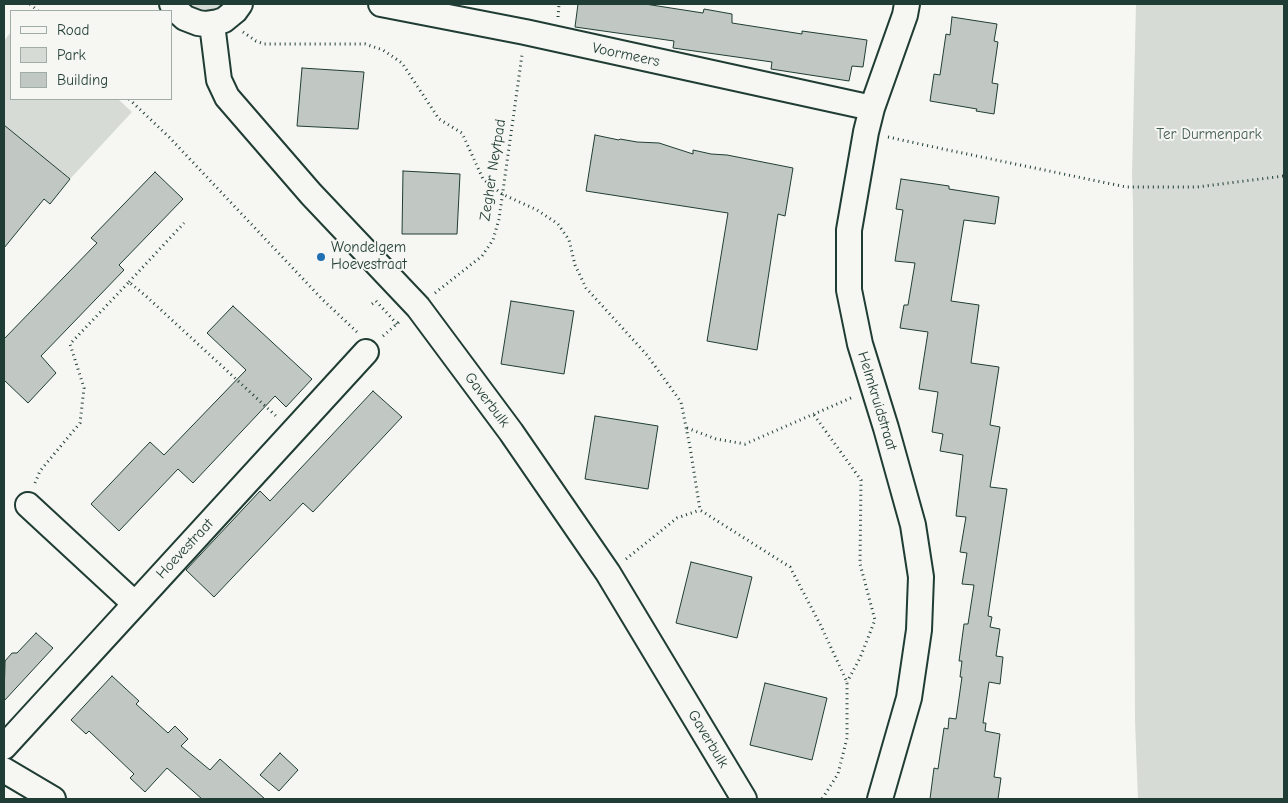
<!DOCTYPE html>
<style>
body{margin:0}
#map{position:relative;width:1288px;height:803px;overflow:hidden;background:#f6f6f2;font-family:"Comic Neue",sans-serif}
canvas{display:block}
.frame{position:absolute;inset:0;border:5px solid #1f3d34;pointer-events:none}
.legend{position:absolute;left:10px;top:10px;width:162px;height:90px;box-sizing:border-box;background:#f6f6f2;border:1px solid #a0aca6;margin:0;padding:6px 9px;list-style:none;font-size:15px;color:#1f3d34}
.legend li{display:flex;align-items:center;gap:10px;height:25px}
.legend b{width:25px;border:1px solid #a0aca6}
</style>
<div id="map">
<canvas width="1288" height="803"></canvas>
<div class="frame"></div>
<ul class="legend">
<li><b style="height:6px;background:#f6f6f2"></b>Road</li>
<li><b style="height:14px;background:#d6dbd6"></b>Park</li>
<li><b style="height:14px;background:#c1c8c3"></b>Building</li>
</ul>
</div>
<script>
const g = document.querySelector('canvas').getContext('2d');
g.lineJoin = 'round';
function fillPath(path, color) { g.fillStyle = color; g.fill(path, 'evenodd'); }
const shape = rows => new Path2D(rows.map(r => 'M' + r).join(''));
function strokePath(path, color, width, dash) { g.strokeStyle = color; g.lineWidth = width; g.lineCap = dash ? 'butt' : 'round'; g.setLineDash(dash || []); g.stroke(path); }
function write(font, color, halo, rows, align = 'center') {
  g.font = font + ' "Comic Neue",sans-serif'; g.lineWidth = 4; g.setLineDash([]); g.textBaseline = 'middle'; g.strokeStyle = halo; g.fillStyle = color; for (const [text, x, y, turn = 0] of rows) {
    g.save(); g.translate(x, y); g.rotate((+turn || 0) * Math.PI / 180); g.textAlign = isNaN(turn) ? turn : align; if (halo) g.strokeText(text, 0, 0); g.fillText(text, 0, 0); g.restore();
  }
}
fillPath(shape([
 [185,4,229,4,217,13,198,13],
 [1136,4,1284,4,1284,799,1138,799,1135,721,1133,204,1132,175],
 [11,32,11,99,118,99,132,112,70,179,4,125,4,41]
]), '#d6dbd6');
const building = shape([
 [578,4,645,4,703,13,704,9,732,14,732,23,802,34,802,31,867,40,863,67,852,66,849,81,771,69,772,62,673,48,674,41,575,27,578,4],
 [952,17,997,24,994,41,998,42,992,83,998,84,994,114,976,111,977,109,930,101,934,74,940,75,946,34,950,35,952,17],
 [302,68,364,72,358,129,297,126,302,68],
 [4,125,70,179,50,204,44,199,4,248,4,125],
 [595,135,619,140,620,139,637,142,659,143,693,154,693,150,711,154,727,155,793,168,785,216,778,214,757,350,707,341,728,213,586,191,595,135],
 [403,171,460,174,457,234,402,234,403,171],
 [155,172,183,199,119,265,124,270,41,356,56,373,28,403,4,380,4,339,97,243,91,238,155,172],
 [901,179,949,186,949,189,999,197,995,224,964,220,951,301,979,305,971,363,999,367,990,425,1000,427,990,487,1007,489,988,616,992,617,990,627,1000,629,996,656,1003,657,1000,684,989,682,983,723,986,723,985,731,1000,734,994,777,1001,778,998,799,930,799,934,768,938,769,944,728,948,729,949,718,956,719,962,677,960,677,962,661,959,661,964,624,968,624,974,585,962,584,967,553,960,552,966,517,956,516,963,455,940,451,943,434,932,432,938,392,919,389,928,332,900,328,904,305,908,305,915,263,895,261,903,210,896,209,901,179],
 [511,301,574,311,564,374,501,364,511,301],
 [233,306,312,379,286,407,275,396,193,483,178,469,119,531,91,504,150,442,164,455,246,370,207,333,233,306],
 [373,391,402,417,313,512,303,503,214,597,186,570,260,491,270,501,373,391],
 [595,416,658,426,648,489,585,479,595,416],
 [691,562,752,577,737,638,676,623,691,562],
 [36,633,53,648,4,701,5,661,12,653,17,653,36,633],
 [112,676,139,701,136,704,168,733,175,726,188,739,181,746,210,770,220,759,265,799,202,799,167,768,145,792,130,778,134,774,89,731,86,734,71,720,112,676],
 [765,683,827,698,812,760,750,745,765,683],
 [280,753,298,770,279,791,260,775,280,753]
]);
fillPath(building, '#c1c8c3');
strokePath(building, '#1f3d34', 1);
const street = shape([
 [172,4,175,9,185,18,198,23,205,24,218,22,224,20,235,11,240,4],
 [381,4,525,32,872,108],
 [212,24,219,80,227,97,311,194,418,307,511,432,608,573,744,799],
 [28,505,135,604],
 [4,747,366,352],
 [4,770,53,799],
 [880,799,909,698,919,630,921,577,913,525,886,428,860,344,849,290,849,230,866,132,872,108,905,15,907,4]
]);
strokePath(street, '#1f3d34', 28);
strokePath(shape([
 [30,4,38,11],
 [558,17,559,4],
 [243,32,256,41,264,44,365,44,383,50,402,63,439,119,462,133,483,179,502,194,537,210,558,224,569,240,575,265,586,288,647,355,681,402,690,447,700,510,790,567,821,626,847,682,847,738,838,774,822,799],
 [129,99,169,137,322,299,357,332],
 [888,137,943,149,1126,187,1197,187,1284,176],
 [129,282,184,223],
 [435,293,482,256,493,240,499,219,522,55],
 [372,304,376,301,397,324],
 [383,336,399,322],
 [814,415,861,480,860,564,875,620,860,658,847,682],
 [687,428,716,439,745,444,853,397],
 [35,483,40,471,80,423,84,388,70,344,129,282,147,297,276,416],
 [626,559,677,518,700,510]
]), '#1f3d34', 3, [1, 4]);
strokePath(street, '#f6f6f2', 24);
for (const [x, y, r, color] of [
 [321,257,5,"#1f6fb2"]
]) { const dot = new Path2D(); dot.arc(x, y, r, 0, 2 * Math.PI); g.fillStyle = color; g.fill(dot); strokePath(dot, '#f6f6f2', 2); }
write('15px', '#1f3d34', '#f6f6f2', [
 ["Voormeers",626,55,12],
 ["Zegher Neytpad",493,170,-81],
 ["Gaverbulk",487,400,53],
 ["Helmkruidstraat",877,401,73],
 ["Hoevestraat",185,549,-47],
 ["Gaverbulk",708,739,59]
]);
write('15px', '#445d54', '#f6f6f2', [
 ["Ter Durmenpark",1209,135]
]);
write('15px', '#1f3d34', '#f6f6f2', [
 ["Wondelgem",331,248],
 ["Hoevestraat",331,265]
], 'left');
</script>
